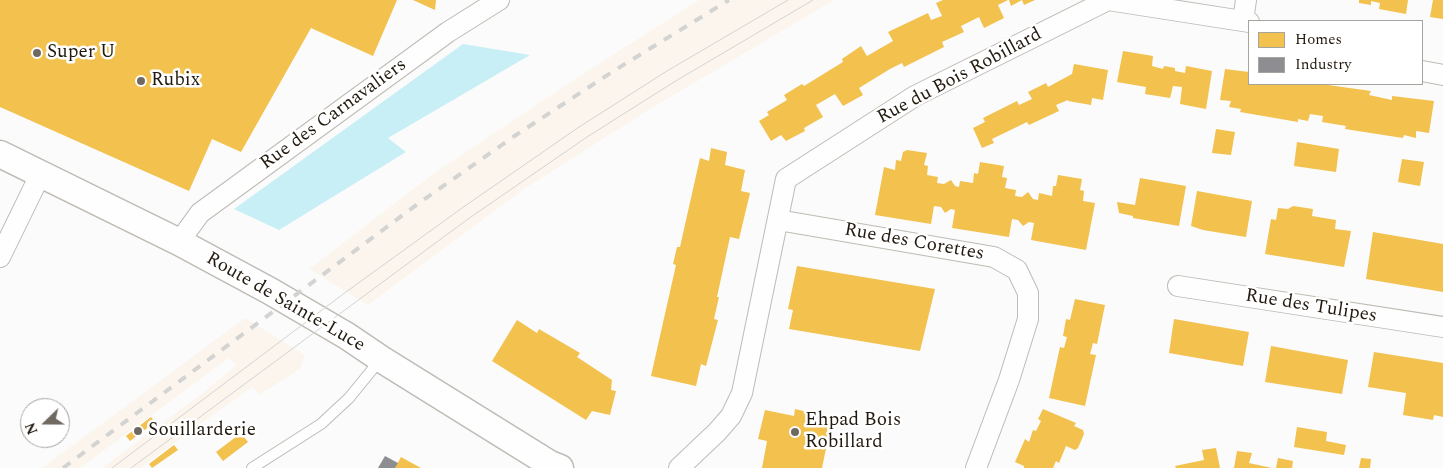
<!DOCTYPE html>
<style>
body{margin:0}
#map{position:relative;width:1443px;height:468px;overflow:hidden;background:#fbfbfb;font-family:Spectral,serif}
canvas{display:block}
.legend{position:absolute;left:1248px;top:20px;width:175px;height:65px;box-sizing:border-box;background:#fff;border:1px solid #a7a39f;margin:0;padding:6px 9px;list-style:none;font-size:15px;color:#231a0f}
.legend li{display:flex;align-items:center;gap:10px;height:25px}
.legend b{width:25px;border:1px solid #a7a39f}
.north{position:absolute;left:20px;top:398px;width:50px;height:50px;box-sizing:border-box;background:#fff;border:1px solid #a7a39f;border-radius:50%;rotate:248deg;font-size:14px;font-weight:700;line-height:20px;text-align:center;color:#231a0f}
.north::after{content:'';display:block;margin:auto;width:18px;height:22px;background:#6f6962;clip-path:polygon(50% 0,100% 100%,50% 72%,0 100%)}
</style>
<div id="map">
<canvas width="1443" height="468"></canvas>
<ul class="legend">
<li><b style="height:14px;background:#f2c14e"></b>Homes</li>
<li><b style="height:14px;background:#8d8d92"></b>Industry</li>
</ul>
<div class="north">N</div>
</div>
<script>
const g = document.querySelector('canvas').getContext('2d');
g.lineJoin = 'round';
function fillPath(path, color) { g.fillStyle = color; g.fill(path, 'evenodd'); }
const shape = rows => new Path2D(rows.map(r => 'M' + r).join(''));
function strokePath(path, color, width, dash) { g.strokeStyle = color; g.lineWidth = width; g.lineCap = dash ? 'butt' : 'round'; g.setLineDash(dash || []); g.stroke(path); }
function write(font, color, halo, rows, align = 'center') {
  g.font = font + ' Spectral,serif'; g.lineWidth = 5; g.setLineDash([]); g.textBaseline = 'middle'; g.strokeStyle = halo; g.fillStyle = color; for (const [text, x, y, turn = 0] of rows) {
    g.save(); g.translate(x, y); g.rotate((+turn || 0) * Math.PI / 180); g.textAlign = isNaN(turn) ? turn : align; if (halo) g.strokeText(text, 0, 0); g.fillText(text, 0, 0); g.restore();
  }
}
fillPath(shape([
 [699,0,834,0,650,109,524,189,368,305,309,269,436,172,572,81],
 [245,318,305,355,300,369,259,395,252,387,140,468,102,468,208,389,236,365,229,358,80,468,42,468]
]), '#fcf5ed');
fillPath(shape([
 [463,44,530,55,388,138,406,152,279,230,234,209]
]), '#c8eff6');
fillPath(shape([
 [0,0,397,0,373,56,311,28,241,152,212,139,189,191,0,107],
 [413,0,436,0,435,10],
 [943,0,1008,0,998,5,1004,18,984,28,979,17,961,26,964,32,942,42,944,47,904,67,902,63,890,69,859,88,863,95,843,106,835,94,816,105,823,117,804,128,805,131,786,141,781,135,771,141,759,121,769,115,767,112,787,100,784,95,802,84,804,86,843,62,842,59,861,46,867,56,893,41,888,32,928,13,931,20,942,16,936,3],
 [1009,0,1035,0,1024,5,1022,0,1011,6],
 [1359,0,1408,0,1406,14,1379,9,1380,3,1371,1,1371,5,1359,3],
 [1433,0,1443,0,1443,19,1430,17],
 [1123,51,1153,56,1152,66,1163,69,1164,66,1175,68,1175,71,1185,73,1186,66,1212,71,1206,109,1180,104,1182,87,1173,86,1170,98,1145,94,1146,87,1117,82],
 [1074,64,1108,70,1103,100,1092,98,1091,105,1068,101,1068,100,1056,105,1059,111,1029,125,1027,122,992,139,994,143,982,148,973,128,985,122,983,118,1017,101,1019,105,1032,99,1028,92,1046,83,1048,87,1072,74],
 [1225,69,1249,72,1249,84,1321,84,1371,91,1369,95,1392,100,1392,96,1434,101,1429,133,1416,131,1416,138,1404,135,1403,138,1345,129,1346,126,1322,122,1323,116,1310,114,1308,121,1298,119,1298,122,1240,112,1241,109,1229,107,1231,101,1220,100],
 [1216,129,1235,132,1231,155,1212,153],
 [1297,142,1339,149,1336,172,1294,166],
 [711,148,727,152,725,165,745,170,741,191,750,193,739,239,730,237,717,297,719,297,714,319,718,320,706,366,701,364,696,386,651,376,676,265,673,264,677,247,680,247,700,158,709,161],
 [907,150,927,153,924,165,928,166,927,175,938,177,937,183,944,184,951,180,955,186,959,187,960,181,973,183,974,173,978,174,980,162,1004,166,1002,177,1007,178,1005,188,1016,190,1015,196,1022,197,1028,192,1033,199,1038,200,1039,193,1052,196,1053,186,1056,186,1058,175,1082,179,1080,190,1084,191,1083,201,1095,203,1086,250,1031,240,1034,223,1029,222,1023,226,1018,220,1012,219,1009,237,952,228,955,210,951,209,945,213,941,207,934,206,931,224,875,215,884,167,895,170,896,160,901,161,903,152],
 [1402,159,1424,162,1420,186,1398,182],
 [1140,178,1186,186,1179,226,1133,218,1133,216,1119,213,1117,202,1135,205],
 [1197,191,1252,201,1246,237,1203,230,1191,226],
 [1293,206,1313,209,1312,216,1336,220,1335,229,1351,231,1344,267,1265,254,1271,219,1276,220,1278,208,1288,209],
 [1373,232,1443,244,1443,292,1366,279],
 [797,266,935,289,920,351,789,329,793,310,788,309],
 [1075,299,1105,305,1097,344,1093,343,1090,354,1096,355,1085,406,1049,398,1060,347,1064,348,1067,337,1063,336,1066,319,1070,320],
 [1174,319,1249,332,1243,366,1169,353],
 [517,320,537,333,539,329,580,353,577,357,612,380,611,390,616,391,610,415,592,411,586,420,492,361],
 [1271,346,1348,360,1342,394,1265,382],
 [1374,352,1443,363,1443,417,1434,415,1433,420,1403,415,1406,393,1368,387],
 [795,409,812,413,811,420,831,424,822,468,762,468,767,441,758,439,765,410,794,416],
 [1043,409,1076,423,1074,426,1083,430,1084,434,1078,448,1075,450,1066,446,1059,463,1056,461,1053,468,1024,468,1024,466,1015,462,1025,439,1029,442,1033,430,1036,431,1041,421,1038,419],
 [151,417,155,422,130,441,126,436],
 [1297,427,1327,432,1326,441,1346,445,1344,455,1294,447],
 [241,433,248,442,223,461,216,452],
 [174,445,178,450,152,468,149,464],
 [1216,448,1220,468,1176,468,1175,466,1204,460,1202,450],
 [1237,451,1252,453,1249,463,1272,468,1234,468],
 [401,457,421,468,395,468],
 [1278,458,1293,461,1292,468,1276,468],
 [1361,458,1371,459,1370,468,1359,468]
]), '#f2c14e');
fillPath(shape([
 [385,456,398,463,395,468,378,468]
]), '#8d8d92');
const service = shape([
 [252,468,321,424,349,398,380,360]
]);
const minor = shape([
 [1243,21,1246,0],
 [1422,71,1443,75],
 [778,220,994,257,1017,270,1028,293,1028,319,1009,380,976,468],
 [179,242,200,213,448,32,499,0],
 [0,257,41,173],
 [1178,286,1443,327],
 [679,468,717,432,731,416,742,393,786,179,915,96,1108,0,1249,22]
]);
const tertiary = shape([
 [0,154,179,242,270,291,347,336,381,359,550,464,560,468]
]);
strokePath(service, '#bfbbb5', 12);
strokePath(minor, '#bfbbb5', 22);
strokePath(tertiary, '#bfbbb5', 29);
strokePath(service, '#fefefe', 10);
strokePath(minor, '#fefefe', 20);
strokePath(tertiary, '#fefefe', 26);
strokePath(shape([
 [112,468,346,292,462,208,579,127,667,71,788,0],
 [131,468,468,219,587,137,674,82,813,0]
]), '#d3d3d2', 1);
strokePath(shape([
 [63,468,419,203,516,135,612,72,729,0]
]), '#d3d3d2', 4, [9, 9]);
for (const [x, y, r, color] of [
 [37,53,5,"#6f6962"],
 [141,81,5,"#6f6962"],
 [138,431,5,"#6f6962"],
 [795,432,5,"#6f6962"]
]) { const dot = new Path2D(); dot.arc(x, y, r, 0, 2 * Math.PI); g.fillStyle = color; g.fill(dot); strokePath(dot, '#fff', 2); }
write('19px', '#231a0f', '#fff', [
 ["Super U",47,53],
 ["Rubix",151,81],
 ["Ehpad Bois",805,421],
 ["Robillard",805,443],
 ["Souillarderie",148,431]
], 'left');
write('19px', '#231a0f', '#fff', [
 ["Rue du Bois Robillard",960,77,-28],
 ["Rue des Carnavaliers",334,115,-36],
 ["Rue des Corettes",914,243,10],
 ["Route de Sainte-Luce",285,303,30],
 ["Rue des Tulipes",1311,307,9]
]);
</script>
